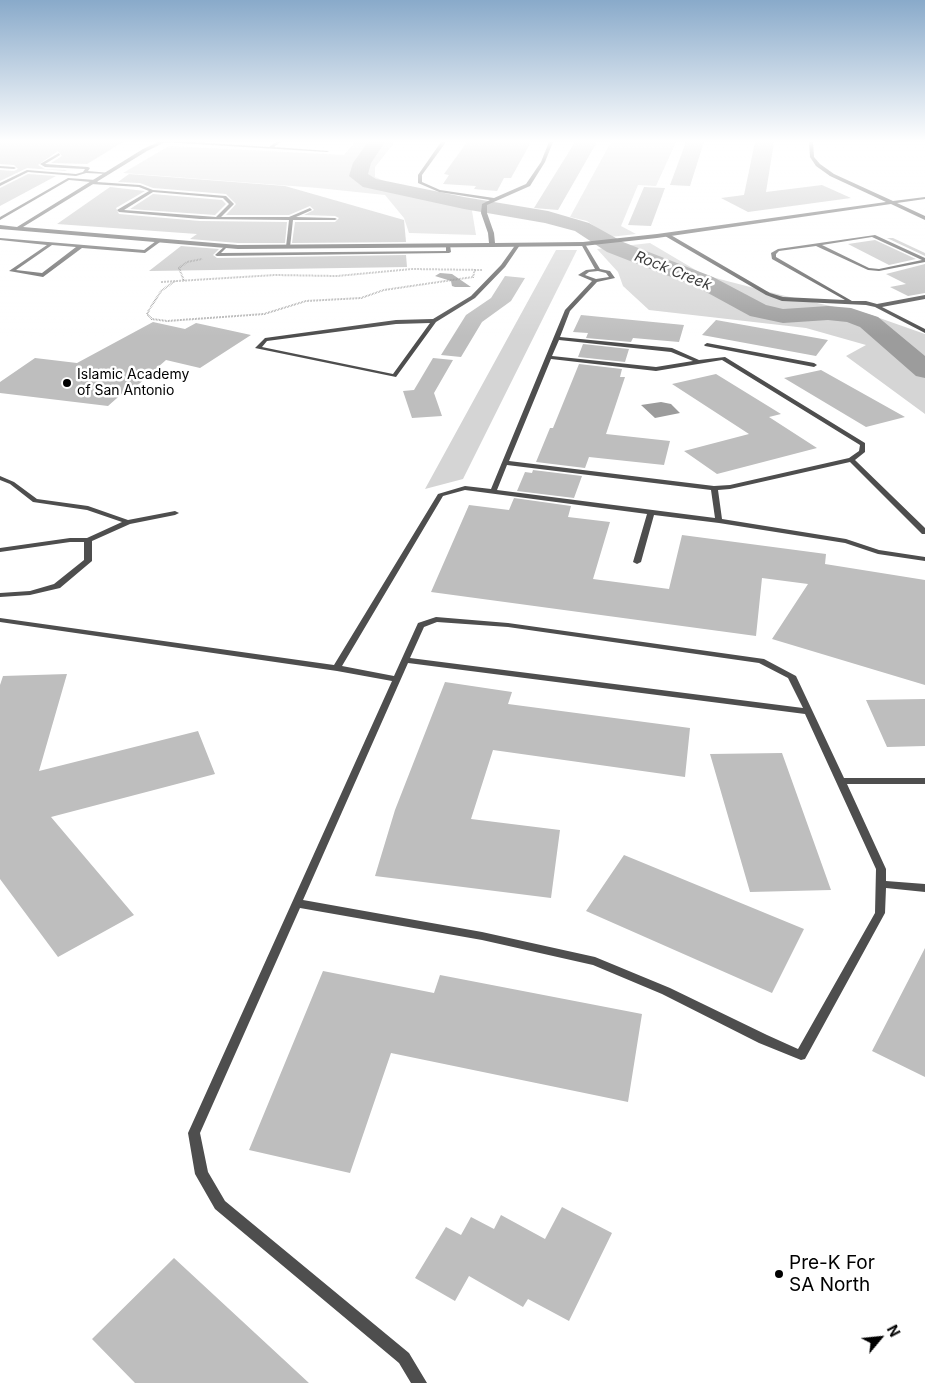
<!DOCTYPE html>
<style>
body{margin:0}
#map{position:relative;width:925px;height:1383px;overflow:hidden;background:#fff;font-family:Inter,sans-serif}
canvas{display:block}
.north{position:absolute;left:855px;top:1313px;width:50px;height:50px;-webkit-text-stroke:4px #fff;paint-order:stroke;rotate:62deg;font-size:14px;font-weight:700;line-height:20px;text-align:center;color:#000}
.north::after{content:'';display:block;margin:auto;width:18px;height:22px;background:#000;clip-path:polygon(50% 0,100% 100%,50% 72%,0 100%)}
</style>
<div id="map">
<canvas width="925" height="1383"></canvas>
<div class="north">N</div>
</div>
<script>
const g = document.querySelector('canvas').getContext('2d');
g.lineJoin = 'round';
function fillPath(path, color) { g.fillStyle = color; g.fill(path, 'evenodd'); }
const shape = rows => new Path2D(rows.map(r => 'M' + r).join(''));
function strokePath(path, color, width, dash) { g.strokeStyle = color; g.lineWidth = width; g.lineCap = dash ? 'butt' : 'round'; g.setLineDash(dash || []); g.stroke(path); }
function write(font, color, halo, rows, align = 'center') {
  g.font = font + ' Inter,sans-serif'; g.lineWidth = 5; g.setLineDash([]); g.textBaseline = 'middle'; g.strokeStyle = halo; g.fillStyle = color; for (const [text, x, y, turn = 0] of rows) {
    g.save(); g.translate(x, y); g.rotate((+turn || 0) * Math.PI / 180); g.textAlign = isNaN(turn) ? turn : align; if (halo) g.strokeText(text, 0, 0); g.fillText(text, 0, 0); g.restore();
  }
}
fillPath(shape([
 [355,142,395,142,375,167,375,177,386,182,475,202,472,211,476,235,409,233,404,218,385,195,318,188,123,173,169,146,344,155],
 [611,142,676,142,656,186,638,185,621,226,636,234,610,237,587,221,570,217],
 [650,243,704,275,781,295,871,315,925,334,925,414,846,356,866,345,806,328,649,310,623,286,618,272,597,249],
 [556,250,577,250,463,479,425,489]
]), '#d5d5d5');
fillPath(shape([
 [440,273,452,274,471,287,455,287,452,286,451,281,435,276],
 [661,402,671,404,680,413,655,418,641,405]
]), '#9c9c9c');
fillPath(shape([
 [368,142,385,142,371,163,368,174,376,179,464,197,548,211,589,223,623,242,713,277,766,305,783,309,828,306,851,308,878,317,925,356,925,378,916,376,860,327,847,322,828,320,783,323,750,316,697,287,607,252,575,231,545,223,464,209,363,187,349,176,353,163,368,142]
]), '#9c9c9c');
fillPath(shape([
 [0,142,123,142,87,164,51,163,62,156,58,151,38,165,45,169,67,170,65,171,27,168,0,181,0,170,14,171,18,169,14,165,0,164],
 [467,142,531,142,511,178,504,178,497,191,474,189,476,186,443,184,449,175,444,174],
 [575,142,597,142,558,210,534,208],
 [686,142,704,142,690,186,670,185],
 [755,142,774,142,766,192,822,185,851,198,748,212,721,198,744,195],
 [28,174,56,176,0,206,0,188],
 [129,174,285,186,404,220,406,242,292,243,295,222,335,222,339,218,335,216,304,215,314,210,310,206,289,215,226,215,236,204,226,194,153,188,140,183,118,182],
 [110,187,145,191,116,208,119,214,200,221,287,222,285,243,238,243,190,239,197,234,57,224],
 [644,187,665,188,651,226,628,225],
 [153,194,222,200,226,204,215,215,130,209],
 [887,238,893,238,925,253,925,256],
 [875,240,916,259,889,265,848,244],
 [181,246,219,249,213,255,217,258,406,255,407,267,149,271],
 [925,264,925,293,908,296,890,287,906,284,886,274],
 [505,276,525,278,511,301,482,322,461,357,441,355,466,315,491,298],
 [581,315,684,325,679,342,633,338,631,342,586,338,588,333,573,332],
 [716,320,828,340,816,356,702,335],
 [153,322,185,329,196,323,251,335,200,368,166,360,130,392,125,391,108,406,0,393,0,382,35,358,77,363],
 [583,344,629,349,625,362,578,357],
 [433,358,453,360,434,393,442,416,412,418,403,391,414,390],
 [579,364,622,369,620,377,625,377,606,434,670,441,664,465,589,457,585,468,536,462,550,428,553,428],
 [821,370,905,417,866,427,784,378],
 [716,374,781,414,769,417,817,448,717,474,684,451,749,434,672,384],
 [533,470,582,476,574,498,517,491,525,472,532,473],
 [514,498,571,506,568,517,610,522,593,579,669,589,682,535,826,554,825,564,925,580,925,685,772,639,808,584,762,578,756,636,431,592,469,505,509,510],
 [67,674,39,771,198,731,215,774,51,817,134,915,58,957,0,879,0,685,3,676],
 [445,682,512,692,508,704,690,728,685,777,493,750,471,819,560,830,551,898,375,876,395,810],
 [925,699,925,746,887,747,866,700],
 [782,753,831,890,750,892,710,754],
 [624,855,804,929,772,993,586,911],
 [925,948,925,1077,872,1051],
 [323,971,434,993,440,975,642,1014,628,1102,391,1053,350,1173,249,1150],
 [562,1207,612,1233,569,1321,528,1299,523,1307,469,1276,455,1301,415,1278,446,1227,461,1235,471,1217,494,1229,501,1215,545,1239],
 [174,1258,309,1383,135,1383,92,1339]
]), '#bebebe');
strokePath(shape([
 [175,281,161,291,149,310,147,314,152,319,167,321,264,314,306,301,361,298,384,290,473,277,475,269],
 [184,281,179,268,187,262,202,259],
 [161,282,275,275,337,276,412,269,482,270]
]), '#707070', 2, [0.5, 1]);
fillPath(shape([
 [162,142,192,142,269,147,276,142,281,142,274,147,329,151,327,152,162,142],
 [59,153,60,155,45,164,88,167,90,168,88,171,110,173,108,174,86,173,76,176,28,172,0,186,0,183,27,170,76,174,83,172,85,169,45,167,40,164,59,153],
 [0,166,14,167,16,168,14,169,0,168,0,166],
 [68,178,96,180,98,181,97,182,140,185,153,190,226,196,234,204,221,217,289,217,310,208,312,210,296,217,335,218,337,219,335,220,293,220,290,247,288,248,286,247,289,220,200,219,119,212,117,210,149,191,139,187,91,184,89,183,91,182,69,180,0,220,0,217,68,178],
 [153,192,223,198,229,204,216,217,124,210,153,192],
 [665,234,669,234,770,293,783,297,845,300,772,259,771,253,778,249,875,235,925,258,925,262,879,271,868,270,816,246,779,251,776,254,776,257,852,301,866,301,877,304,925,295,925,299,882,307,925,329,925,333,875,307,866,305,782,301,766,295,665,236,665,234],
 [872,237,922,260,879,269,869,268,822,245,872,237],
 [0,238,144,250,156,241,160,242,145,253,82,248,43,277,9,271,47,245,0,240,0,238],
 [52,245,76,247,42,273,16,270,52,245],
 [583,243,585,244,600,269,610,271,615,278,597,282,570,311,560,337,672,348,699,360,725,357,865,443,865,452,855,460,925,528,925,534,922,534,850,462,730,489,718,490,722,519,846,539,879,550,925,557,925,561,878,554,845,543,719,523,654,515,641,562,637,564,633,562,647,514,465,490,443,496,342,666,394,676,418,623,436,617,508,623,764,659,796,676,844,778,925,778,925,784,847,784,886,869,886,881,925,884,925,892,886,888,885,913,805,1059,801,1060,759,1043,662,994,593,965,482,940,300,908,200,1133,208,1172,225,1201,409,1353,427,1383,411,1383,399,1363,215,1209,195,1174,188,1133,392,681,337,671,0,622,0,618,334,665,438,494,465,486,491,489,565,310,592,281,578,275,586,270,595,269,581,244,583,243],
 [598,271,606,273,609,277,596,279,585,275,589,272,598,271],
 [559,340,671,352,693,361,656,367,552,356,559,340],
 [551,359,656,371,722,360,860,445,859,451,849,458,730,485,714,486,509,461,551,359],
 [507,465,711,490,715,518,497,490,507,465],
 [437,622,508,627,759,663,788,678,803,708,410,658,424,627,437,622],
 [408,663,805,714,876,869,875,913,798,1049,767,1035,670,988,595,957,482,932,303,900,408,663],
 [448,244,450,245,451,252,449,253,217,256,215,255,225,246,227,247,221,253,446,251,446,245,448,244],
 [516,244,520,245,505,267,475,298,436,322,396,377,255,348,265,338,396,320,433,319,471,296,501,265,516,244],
 [430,323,393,374,262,347,267,341,396,324,430,323],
 [707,343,814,363,817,365,814,367,705,346,704,345,707,343],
 [0,476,14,482,37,499,88,506,128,520,175,511,179,513,175,515,130,524,92,541,92,561,60,588,30,595,0,597,0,593,30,591,54,584,84,560,84,542,70,542,0,552,0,548,70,538,87,538,122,522,87,510,33,502,10,484,0,480,0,476]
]), '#4e4e4e');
fillPath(shape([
 [158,142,165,142,147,151,23,227,238,245,489,243,488,233,481,213,482,204,490,200,439,192,418,183,418,175,441,142,446,142,422,175,422,182,440,190,494,198,526,184,541,162,549,142,553,142,545,162,530,186,487,205,487,213,494,233,495,243,583,242,657,234,886,202,830,176,816,166,810,157,809,142,813,142,814,157,820,164,834,174,893,201,925,197,925,199,897,203,925,216,925,220,891,204,657,238,583,246,492,247,238,249,0,229,0,225,17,227,143,149,158,142]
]), '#4e4e4e');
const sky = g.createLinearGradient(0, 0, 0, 336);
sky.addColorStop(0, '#89aaca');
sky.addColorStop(0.42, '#fff');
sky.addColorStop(1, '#ffffff00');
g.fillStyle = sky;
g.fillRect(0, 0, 925, 336);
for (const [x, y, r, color] of [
 [67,383,5,"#000"],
 [779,1274,5,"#000"]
]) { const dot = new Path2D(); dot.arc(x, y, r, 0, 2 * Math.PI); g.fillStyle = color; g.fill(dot); strokePath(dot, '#fff', 2); }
write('14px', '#000', '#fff', [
 ["Islamic Academy",77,375],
 ["of San Antonio",77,391]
], 'left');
write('italic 15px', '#3d3d3d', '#fff', [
 ["Rock Creek",673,271,22]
]);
write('19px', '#000', '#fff', [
 ["Pre-K For",789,1263],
 ["SA North",789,1285]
], 'left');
</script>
